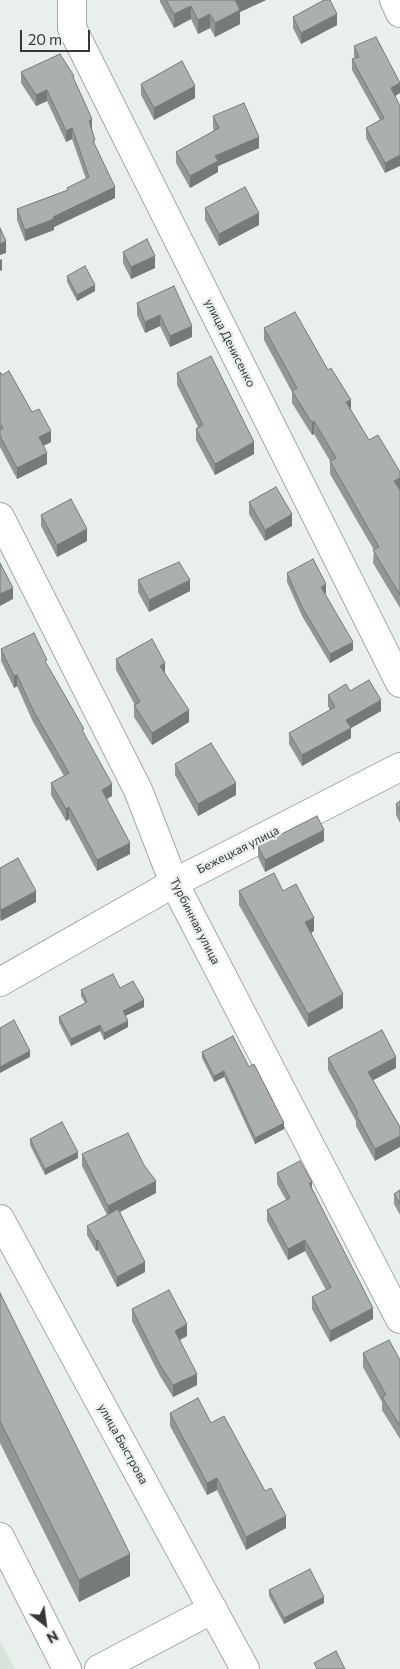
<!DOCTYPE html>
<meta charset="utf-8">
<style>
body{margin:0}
#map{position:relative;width:400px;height:1669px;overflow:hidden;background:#e9efeb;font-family:Commissioner,sans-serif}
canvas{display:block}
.north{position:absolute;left:20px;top:1599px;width:50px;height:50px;-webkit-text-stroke:4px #e9efeb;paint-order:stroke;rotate:150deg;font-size:14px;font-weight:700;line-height:20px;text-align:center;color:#363837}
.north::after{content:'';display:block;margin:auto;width:18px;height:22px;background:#363837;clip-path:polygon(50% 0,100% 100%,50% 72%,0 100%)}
.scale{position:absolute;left:20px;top:30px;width:70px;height:22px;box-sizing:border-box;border:2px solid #363837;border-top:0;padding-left:6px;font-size:15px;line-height:18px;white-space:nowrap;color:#363837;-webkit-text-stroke:4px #e9efeb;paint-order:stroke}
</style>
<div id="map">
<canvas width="400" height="1669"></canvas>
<div class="north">N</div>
<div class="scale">20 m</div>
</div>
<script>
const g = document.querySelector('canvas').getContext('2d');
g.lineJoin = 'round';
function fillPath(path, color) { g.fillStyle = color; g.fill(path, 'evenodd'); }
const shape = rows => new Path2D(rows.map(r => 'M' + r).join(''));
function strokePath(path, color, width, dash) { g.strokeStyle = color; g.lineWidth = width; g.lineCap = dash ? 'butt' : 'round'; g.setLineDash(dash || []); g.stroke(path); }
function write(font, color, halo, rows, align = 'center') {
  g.font = font + ' Commissioner,sans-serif'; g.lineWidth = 4.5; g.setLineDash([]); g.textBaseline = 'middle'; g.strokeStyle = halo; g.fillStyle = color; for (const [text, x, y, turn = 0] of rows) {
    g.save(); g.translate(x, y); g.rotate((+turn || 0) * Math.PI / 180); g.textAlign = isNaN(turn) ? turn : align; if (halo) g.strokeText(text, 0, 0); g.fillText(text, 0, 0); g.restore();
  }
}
fillPath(shape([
 [0,1640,15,1669,0,1669]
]), '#d8e4db');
const minor = shape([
 [72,0,72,28,400,683],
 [394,0,400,13],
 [0,517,138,790,174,883,400,1319],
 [0,982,174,883,400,767],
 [0,1219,245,1669],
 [0,1537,67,1669],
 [99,1669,213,1609]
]);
strokePath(minor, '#a4aaa5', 30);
strokePath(minor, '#fff', 28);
fillPath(shape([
 [160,0,266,0,240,12,240,24,215,37,210,28,198,34,191,19,174,28,160,2],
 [293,17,337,25,301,44,293,28],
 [354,46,400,83,400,93,395,96,385,173,366,138,366,128,380,120,352,70,352,59,355,58,354,57],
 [21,72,74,81,92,129,95,146,115,198,54,227,54,230,25,241,17,220,17,209,67,190,67,188,86,179,72,139,66,142,47,101,36,106,21,83],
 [141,84,195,98,154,120,141,95],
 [213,116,259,148,218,166,218,172,190,188,176,163,176,152,214,131,213,128],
 [205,208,259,225,219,246,205,220],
 [123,252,155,268,131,279,123,263],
 [67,276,95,291,77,301,67,282],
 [174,286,192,337,170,347,160,326,145,333,137,315,137,303],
 [264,328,351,410,369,440,400,472,400,608,373,563,374,550,330,474,330,461,314,434,312,435,292,403,292,392,264,340],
 [0,372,32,412,51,442,43,446,47,464,17,479,0,447],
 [177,373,254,454,215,475,196,440,196,429,198,427,177,385],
 [249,502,292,526,265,541,249,514],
 [41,515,87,541,57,557,41,526],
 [287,573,326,593,325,594,353,650,330,663,302,616,287,582],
 [138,580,190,591,149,612,138,592],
 [1,649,47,665,84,734,112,796,107,799,130,854,97,871,69,819,66,821,51,795,51,783,64,776,33,722,17,686,14,688,1,661],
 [116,659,165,674,189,722,152,745,134,717,134,705,135,705,116,670],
 [350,691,381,711,351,728,351,738,302,766,289,744,289,733,330,710,328,706,328,695],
 [175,764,236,795,198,816,175,775],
 [400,801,400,823,396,815,396,804],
 [324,841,265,872,258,857,258,846],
 [0,868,36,902,1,921,0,919],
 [239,891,283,891,314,931,311,933,343,1008,308,1027,239,905],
 [120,988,144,1007,125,1016,128,1027,104,1040,100,1031,71,1046,59,1023,59,1017,85,1003,81,996,81,990],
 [202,1052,249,1067,284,1129,255,1144,224,1077,214,1082,202,1058],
 [328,1058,396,1068,373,1080,400,1127,375,1161,356,1126,356,1121,328,1070],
 [30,1139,78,1158,45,1175,30,1145],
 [82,1154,156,1193,120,1212,145,1272,117,1287,98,1250,96,1251,87,1235,87,1226,107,1215,82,1166],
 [277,1173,312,1189,373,1319,330,1342,312,1309,312,1297,326,1290,305,1251,288,1260,267,1221,267,1210,286,1200,277,1184],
 [400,1190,400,1215,394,1204,394,1194],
 [0,1293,130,1576,79,1602,0,1443],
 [132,1309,187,1336,180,1340,197,1385,173,1397,160,1376,132,1321],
 [363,1353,400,1360,400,1439,382,1410,382,1402,363,1367],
 [170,1413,211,1423,286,1528,246,1550,217,1490,207,1495,170,1426],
 [269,1590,324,1603,284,1624,269,1596]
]), '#929794');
fillPath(shape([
 [235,0,266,0,240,12,240,24,215,37,215,23],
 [191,6,191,19,174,28,174,14],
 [210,14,210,28,198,34,198,20],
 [337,14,337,25,301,44,301,33],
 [400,83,400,93,391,98,391,88],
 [195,86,195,98,154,120,154,108],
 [47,90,47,101,36,106,36,95],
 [92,119,92,130,89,121],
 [72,128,72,139,66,142,66,131],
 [259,137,259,148,218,166,218,172,190,188,190,176,215,156],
 [400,155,400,166,385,173,385,163],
 [115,187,115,198,54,227,54,230,25,241,25,230],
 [259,213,259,225,219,246,219,234],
 [6,241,6,253,0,255,0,244],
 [155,256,155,268,131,279,131,267],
 [2,259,2,270,0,271,0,260],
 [95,285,95,291,77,301,77,295],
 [160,315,160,326,145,333,145,322],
 [192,326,192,337,170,347,170,336],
 [351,400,351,412,346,402],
 [314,421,314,434,312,435,312,423],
 [51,431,51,442,39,448,39,437],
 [254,442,254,454,215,475,215,464],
 [47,453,47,464,17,479,17,468],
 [400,478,400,490,394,481],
 [292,514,292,526,265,541,265,530],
 [87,529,87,541,57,557,57,545],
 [190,580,190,591,149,612,149,600],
 [326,584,326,593,321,596,321,587],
 [13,588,13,599,0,606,0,594],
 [353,642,353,650,330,663,330,654],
 [165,663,165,674,160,666],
 [17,675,17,686,14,688,14,676],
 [381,700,381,711,351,728,351,738,302,766,302,755,346,720],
 [189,710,189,722,152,745,152,733],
 [236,783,236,795,198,816,198,804],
 [112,784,112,796,102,801,102,790],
 [69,807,69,819,66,821,66,809],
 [324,830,324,841,265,872,265,860],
 [130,843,130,854,97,871,97,860],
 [36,891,36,902,1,921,1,910],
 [314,918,314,931,305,936,305,922],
 [343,994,343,1008,308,1027,308,1014],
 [144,1000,144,1007,123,1017,123,1011],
 [128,1021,128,1027,104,1040,104,1033],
 [100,1025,100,1031,71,1046,71,1039],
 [30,1051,30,1057,0,1073,0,1067],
 [396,1057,396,1068,368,1083,368,1072],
 [224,1071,224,1077,214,1082,214,1076],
 [284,1123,284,1129,255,1144,255,1138],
 [400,1136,400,1147,375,1161,375,1149],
 [78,1152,78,1158,45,1175,45,1169],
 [156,1181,156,1193,108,1218,108,1206],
 [312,1182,312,1193,309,1183],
 [98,1240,98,1250,96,1251,96,1241],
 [305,1240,305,1251,288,1260,288,1249],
 [145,1262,145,1272,117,1287,117,1277],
 [373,1308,373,1319,330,1342,330,1331],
 [187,1324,187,1336,175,1342,175,1331],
 [197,1374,197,1385,173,1397,173,1385],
 [217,1478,217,1490,207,1495,207,1483],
 [286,1516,286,1528,246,1550,246,1537],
 [130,1554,130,1576,79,1602,79,1580],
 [324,1597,324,1603,284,1624,284,1618]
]), '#777b78');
const building = shape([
 [166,0,236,0,235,0,240,10,215,23,210,14,198,20,191,6,174,14,166,0],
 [324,0,330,0,337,14,301,33,293,17,324,0],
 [376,37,400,83,391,88,400,106,400,155,385,163,366,128,384,118,352,59,359,57,354,46,376,37],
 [60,54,74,76,73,77,92,119,89,121,95,140,93,141,115,187,53,217,54,219,25,230,17,209,68,190,67,188,89,177,72,128,66,131,47,90,36,95,21,72,60,54],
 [182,61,195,86,154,108,141,84,182,61],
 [244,103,259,137,215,156,218,161,190,176,176,152,219,128,213,116,244,103],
 [245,187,259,213,219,234,205,208,245,187],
 [0,228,6,241,0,244,0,228],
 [147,239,155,256,131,267,123,252,147,239],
 [85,266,95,285,77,295,67,276,85,266],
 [174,286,192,326,170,336,160,315,145,322,137,303,174,286],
 [295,312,328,370,331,368,351,400,346,402,369,440,378,435,400,472,400,478,394,481,400,490,400,595,373,550,379,547,330,461,336,458,314,421,312,423,292,391,297,388,264,328,295,312],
 [211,356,254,442,215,464,196,429,203,425,177,373,211,356],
 [9,371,32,412,39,409,51,431,39,437,47,453,17,468,0,436,0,429,3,428,0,423,0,372,2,375,9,371],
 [276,487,292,514,265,530,249,502,276,487],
 [71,499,87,529,57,545,41,515,71,499],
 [313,559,326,584,321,587,353,642,330,654,302,607,287,573,313,559],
 [179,562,190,580,149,600,138,580,179,562],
 [0,563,13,588,0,594,0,563],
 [34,633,47,660,45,661,84,729,82,730,112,784,102,790,130,843,97,860,69,807,66,809,51,783,69,773,33,710,17,675,14,676,1,649,34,633],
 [152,639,165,663,160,666,189,710,152,733,134,705,140,702,116,659,152,639],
 [369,680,381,700,346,720,351,728,302,755,289,733,335,707,328,695,346,684,350,691,369,680],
 [211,743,236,783,198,804,175,764,211,743],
 [400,801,400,811,396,804,400,801],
 [317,816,324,830,265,860,258,846,317,816],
 [18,858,36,891,1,910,0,907,0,868,18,858],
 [274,873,283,891,296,884,314,918,305,922,343,994,308,1014,239,891,274,873],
 [113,974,120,988,133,981,144,1000,123,1011,128,1021,104,1033,100,1025,71,1039,59,1017,87,1002,81,990,113,974],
 [14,1020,30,1051,0,1067,0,1028,14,1020],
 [382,1030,396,1057,368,1072,400,1127,400,1136,375,1149,356,1114,358,1113,328,1058,382,1030],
 [233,1036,249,1067,254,1064,284,1123,255,1138,224,1071,214,1076,202,1052,233,1036],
 [62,1122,78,1152,45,1169,30,1139,62,1122],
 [128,1133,144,1165,156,1181,108,1206,82,1154,128,1133],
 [300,1161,312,1182,309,1183,373,1308,330,1331,312,1297,331,1287,305,1240,288,1249,267,1210,290,1198,277,1173,300,1161],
 [400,1190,400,1204,394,1194,400,1190],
 [118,1209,145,1262,117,1277,98,1240,96,1241,87,1226,118,1209],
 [169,1290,187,1324,175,1331,197,1374,173,1385,160,1365,132,1309,169,1290],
 [0,1293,130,1554,79,1580,0,1421,0,1293],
 [389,1340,400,1360,400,1426,382,1397,386,1395,363,1353,389,1340],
 [198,1398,211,1423,224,1416,265,1491,271,1488,286,1516,246,1537,217,1478,207,1483,170,1413,198,1398],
 [310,1569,324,1597,284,1618,269,1590,310,1569],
 [336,1651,345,1669,317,1669,314,1663,336,1651]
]);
fillPath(building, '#aab0ac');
strokePath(building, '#777b78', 1);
write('12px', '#363837', '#e9efeb', [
 ["улица Денисенко",230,343,63],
 ["Бежецкая улица",238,850,-27],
 ["Турбинная улица",195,921,63],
 ["улица Быстрова",123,1444,61]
]);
</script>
